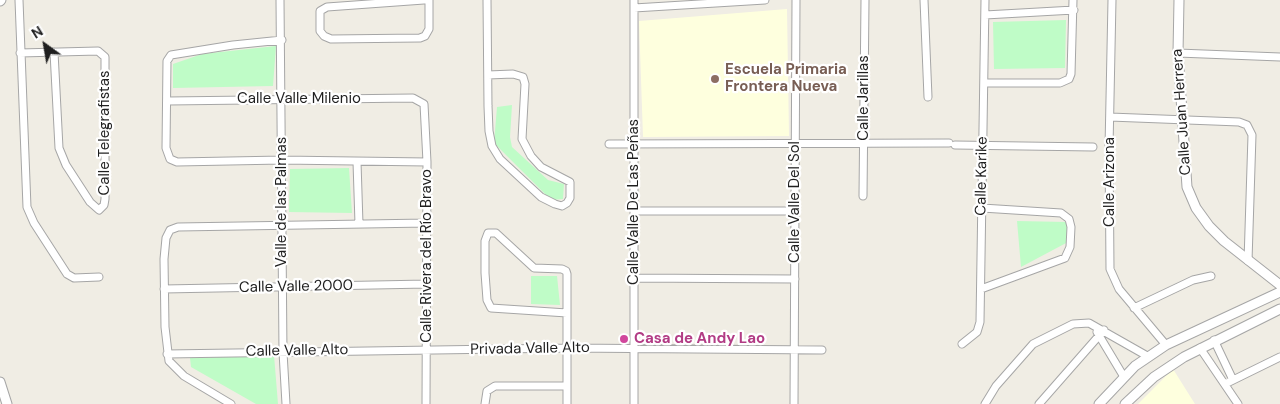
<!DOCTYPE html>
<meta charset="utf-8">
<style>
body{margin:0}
#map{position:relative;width:1280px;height:404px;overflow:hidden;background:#f0ede4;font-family:"DM Sans",sans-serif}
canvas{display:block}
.north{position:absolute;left:20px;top:20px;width:50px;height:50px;-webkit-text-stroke:4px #fff;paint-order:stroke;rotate:328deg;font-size:14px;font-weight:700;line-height:20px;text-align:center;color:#1f1f1f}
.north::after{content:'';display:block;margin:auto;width:18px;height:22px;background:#1f1f1f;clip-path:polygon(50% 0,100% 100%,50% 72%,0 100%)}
</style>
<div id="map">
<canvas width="1280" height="404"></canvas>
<div class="north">N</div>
</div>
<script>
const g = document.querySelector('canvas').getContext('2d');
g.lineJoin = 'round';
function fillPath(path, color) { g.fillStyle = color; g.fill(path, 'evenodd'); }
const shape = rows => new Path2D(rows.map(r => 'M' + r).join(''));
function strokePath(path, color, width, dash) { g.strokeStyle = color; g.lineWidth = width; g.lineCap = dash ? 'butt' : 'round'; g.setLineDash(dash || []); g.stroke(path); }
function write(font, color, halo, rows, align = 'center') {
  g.font = font + ' "DM Sans",sans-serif'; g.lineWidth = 4.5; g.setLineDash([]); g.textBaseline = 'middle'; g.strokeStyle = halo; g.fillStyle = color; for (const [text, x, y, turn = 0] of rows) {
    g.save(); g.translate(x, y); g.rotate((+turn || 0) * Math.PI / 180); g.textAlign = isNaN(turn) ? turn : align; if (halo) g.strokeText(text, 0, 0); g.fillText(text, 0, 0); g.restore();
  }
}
fillPath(shape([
 [787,9,789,136,643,137,639,21],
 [1173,369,1195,404,1138,404]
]), '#feffde');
fillPath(shape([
 [1066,20,1065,68,994,69,993,22],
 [276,46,273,86,173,88,173,64,202,54],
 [512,105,510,137,512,147,548,180,564,184,563,199,551,200,494,143,497,107],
 [349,168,352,213,289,212,290,169],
 [1017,221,1067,222,1068,242,1021,267],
 [531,276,557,276,560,305,531,304],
 [274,355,278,404,256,404,191,367,190,358]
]), '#bffcc7');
const minor = shape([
 [19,0,27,207,34,223,67,274,74,278,99,277],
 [280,0,283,352,286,404],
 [424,0,327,7,320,11,320,31,324,36,331,39,420,38,425,36,429,29,429,0],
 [487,0,488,106,489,131,492,146,500,159,541,197,555,204,562,206,567,203,570,198,570,182,541,167,531,156,522,139,525,84,523,77,513,74,488,75],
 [634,0,634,404],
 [924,0,928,97],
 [1112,0,1109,148,1110,269,1119,289,1166,345],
 [634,8,765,0],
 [985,15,1074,10],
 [282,40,233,45,171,55,167,61,166,148,170,159,177,162,282,160,427,162],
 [20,53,98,51,105,57,105,199,104,205,99,210,90,202,66,165,59,148,54,52],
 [1178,53,1280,57],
 [984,83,1060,83,1069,79,1071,74,1073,0],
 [168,101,413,98,424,104,427,162,426,404],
 [1110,117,1239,122,1247,125,1252,135,1248,261],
 [609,144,949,143],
 [955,145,1093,147],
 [357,162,359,224],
 [863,196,865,0],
 [635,211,794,211],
 [633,278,795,279],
 [164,289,427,284],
 [981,289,1065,258,1070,247,1071,227,1069,219,1061,213,982,208],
 [1134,308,1193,280,1211,276],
 [567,313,491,308,487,300,485,273,485,241,488,233,496,233,534,268,562,269,566,271,567,274,567,404],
 [1097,332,1124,377],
 [1214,340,1233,380],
 [962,344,977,332,980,322,985,0],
 [1200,348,1238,404],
 [167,354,568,348,822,350],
 [1225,384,1280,357],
 [231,404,184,376,169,361,165,327,164,259,166,238,170,230,178,227,427,223],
 [485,404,487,391,495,386,566,386],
 [794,404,796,0],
 [985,404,996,386,1033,344,1073,324,1089,323,1149,357],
 [1039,404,1104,330]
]);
const tertiary = shape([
 [1179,0,1178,53,1187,187,1196,208,1209,226,1224,241,1280,285],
 [0,1,1,0],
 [0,382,7,404],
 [1099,404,1135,366,1166,345,1280,292],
 [1125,404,1154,377,1184,357,1280,309]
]);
strokePath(minor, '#a6a6a6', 9);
strokePath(tertiary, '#a6a6a6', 11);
strokePath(minor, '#fff', 7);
strokePath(tertiary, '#fff', 9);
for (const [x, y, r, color] of [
 [715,79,5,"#8d6e63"],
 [624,339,5,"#d1479c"]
]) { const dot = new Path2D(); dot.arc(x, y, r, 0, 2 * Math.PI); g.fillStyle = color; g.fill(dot); strokePath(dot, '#fff', 2); }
write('bold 15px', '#785e54', '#fff', [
 ["Escuela Primaria",725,70],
 ["Frontera Nueva",725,87]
], 'left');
write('15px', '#1f1f1f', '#fff', [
 ["Calle Jarillas",864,98,-90],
 ["Calle Valle Milenio",299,99],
 ["Calle Juan Herrera",1182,112,-94],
 ["Calle Telegrafistas",105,133,-90],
 ["Calle Karike",982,176,-89],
 ["Calle Arizona",1110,182,-90],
 ["Valle de las Palmas",282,202,-90],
 ["Calle Valle De Las Peñas",634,202,-90],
 ["Calle Valle Del Sol",795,202,-90],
 ["Calle Rivera del Río Bravo",427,256,-90],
 ["Calle Valle 2000",296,287,-1],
 ["Privada Valle Alto",530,349,-1],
 ["Calle Valle Alto",297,351,-1]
]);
write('bold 15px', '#b23c85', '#fff', [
 ["Casa de Andy Lao",634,339]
], 'left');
</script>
